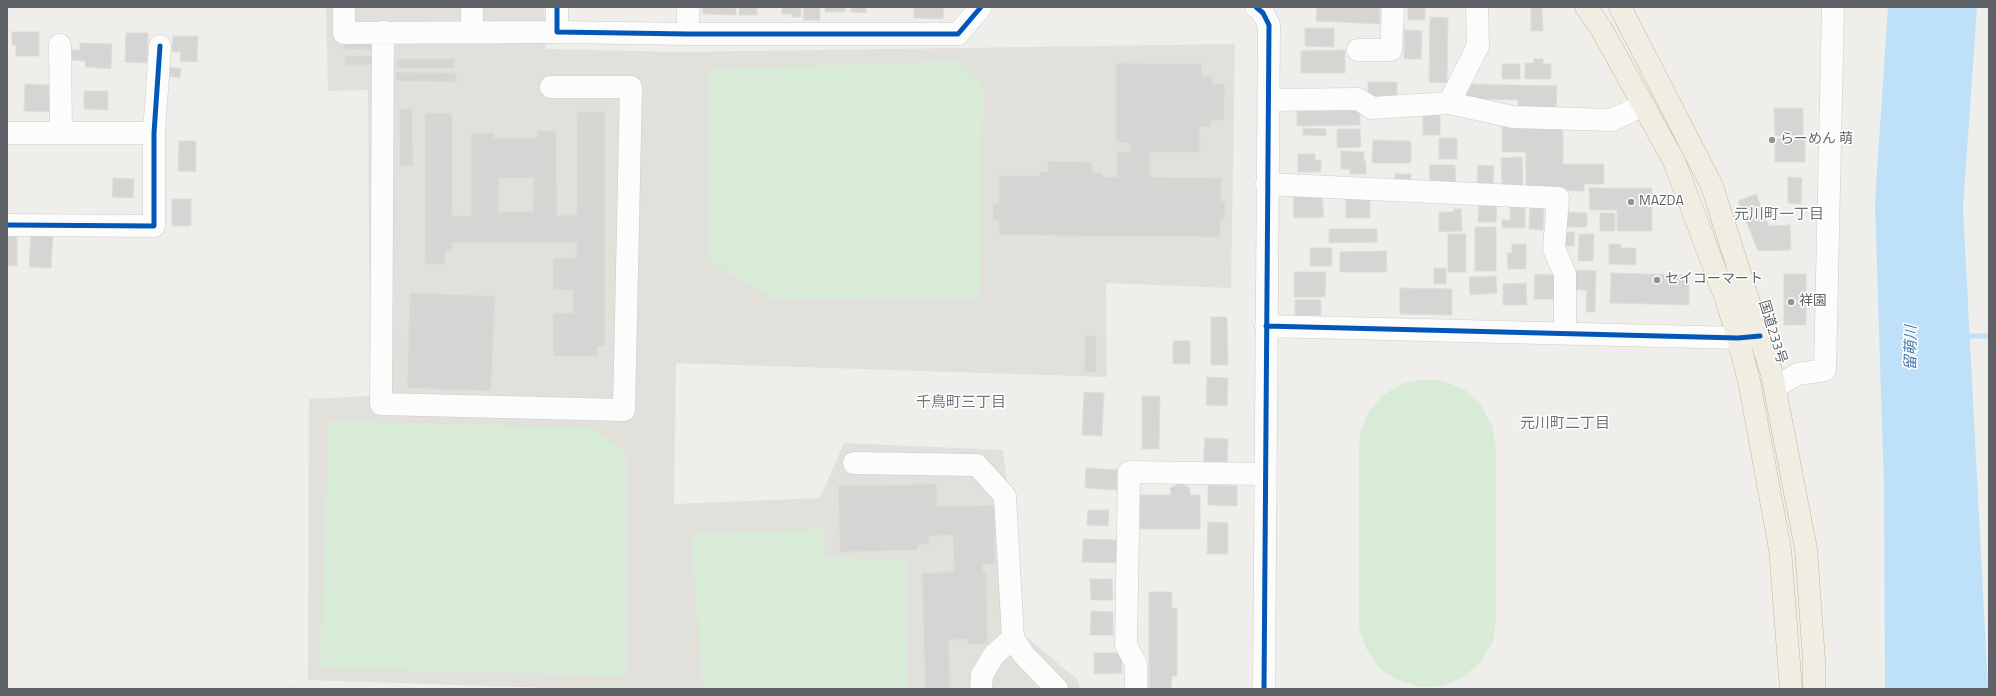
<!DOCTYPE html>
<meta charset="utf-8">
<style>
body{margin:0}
#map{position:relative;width:1996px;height:696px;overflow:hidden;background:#efeeea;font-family:"Titillium Web",sans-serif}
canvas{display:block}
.frame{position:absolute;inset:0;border:8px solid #5f6368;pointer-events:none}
</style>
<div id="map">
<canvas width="1996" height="696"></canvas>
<div class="frame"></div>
</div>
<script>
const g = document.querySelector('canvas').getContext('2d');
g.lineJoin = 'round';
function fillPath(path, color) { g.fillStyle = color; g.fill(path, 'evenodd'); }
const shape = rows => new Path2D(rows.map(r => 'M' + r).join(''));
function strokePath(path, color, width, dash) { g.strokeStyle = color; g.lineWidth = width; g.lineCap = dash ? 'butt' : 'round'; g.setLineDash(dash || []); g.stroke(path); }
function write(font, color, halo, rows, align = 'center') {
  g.font = font + ' "Titillium Web","Noto Sans JP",sans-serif'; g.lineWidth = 3; g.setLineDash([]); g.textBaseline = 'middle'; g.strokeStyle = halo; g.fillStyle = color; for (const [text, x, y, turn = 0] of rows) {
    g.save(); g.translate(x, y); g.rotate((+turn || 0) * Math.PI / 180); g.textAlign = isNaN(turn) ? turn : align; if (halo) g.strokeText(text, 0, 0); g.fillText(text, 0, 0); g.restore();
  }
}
fillPath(shape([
 [326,7,544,7,546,49,680,52,1235,44,1231,288,1106,283,1107,377,676,363,674,504,820,498,844,443,1003,450,1025,636,1078,680,1080,689,581,689,308,680,309,399,370,396,368,90,328,91]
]), '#e2e0da');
fillPath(shape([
 [958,61,983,84,980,298,773,299,710,262,710,69],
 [1422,379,1444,381,1465,390,1481,405,1492,425,1496,447,1496,618,1493,641,1481,661,1464,677,1443,686,1420,687,1397,680,1378,667,1366,648,1359,627,1359,451,1360,434,1368,413,1382,396,1401,384],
 [329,421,591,428,626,452,626,676,320,668],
 [824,529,824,557,906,560,907,689,703,689,691,534]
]), '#d8ebd6');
fillPath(shape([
 [1888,7,1977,7,1963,208,1988,689,1885,689,1884,488,1875,202]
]), '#bfe0f9');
strokePath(shape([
 [1964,336,1989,336]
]), '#bfe0f9', 5);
const building = shape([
 [703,7,736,7,736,15,703,14,703,7],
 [739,7,757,7,757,15,739,15,739,7],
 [782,7,801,7,801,17,792,17,792,14,782,14,782,7],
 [804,7,820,7,820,20,803,20,804,7],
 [825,7,845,7,845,12,825,12,825,7],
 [851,7,866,7,866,13,851,12,851,7],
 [914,7,944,7,943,19,914,18,914,7],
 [1317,7,1380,7,1380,24,1316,21,1317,7],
 [1408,7,1425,7,1425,20,1408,20,1408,7],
 [1531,7,1542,7,1543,31,1531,31,1531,7],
 [1430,17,1448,18,1447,83,1429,82,1430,17],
 [1305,28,1334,28,1334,47,1305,46,1305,28],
 [1404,30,1422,31,1421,59,1404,59,1404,30],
 [12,32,39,32,39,56,16,56,16,45,12,45,12,32],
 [126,33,148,33,147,63,125,62,126,33],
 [173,36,198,36,197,62,180,61,181,52,172,52,173,36],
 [344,42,375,42,375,50,344,49,344,42],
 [80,43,112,44,111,69,85,67,85,61,72,60,72,50,80,50,80,43],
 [1345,50,1345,73,1301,73,1301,51,1345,50],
 [345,56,375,56,374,65,345,65,345,56],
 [397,59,455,59,455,68,398,68,397,59],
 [1534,59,1543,59,1543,64,1551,64,1551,79,1525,79,1525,63,1534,63,1534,59],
 [1116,63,1202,64,1201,76,1212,76,1212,84,1225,84,1224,120,1211,120,1211,127,1199,127,1200,152,1150,152,1150,177,1221,178,1221,201,1225,201,1225,219,1220,219,1220,237,999,235,999,220,993,220,993,203,999,203,999,176,1039,176,1039,172,1048,172,1048,161,1092,162,1092,173,1102,173,1102,177,1117,177,1117,152,1130,152,1130,143,1116,143,1116,63],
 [1502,64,1520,64,1520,79,1502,79,1502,64],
 [168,67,181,69,180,78,167,76,168,67],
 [396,72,456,73,456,82,396,81,396,72],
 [1368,82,1397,82,1397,102,1368,101,1368,82],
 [25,84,52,85,51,112,24,111,25,84],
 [1467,84,1557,86,1556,112,1518,111,1518,100,1466,99,1467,84],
 [84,91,108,91,108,110,84,109,84,91],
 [412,108,413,165,400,166,399,109,412,108],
 [1297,108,1360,108,1360,125,1297,126,1297,108],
 [1774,108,1803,108,1803,135,1775,136,1774,108],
 [1423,111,1440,111,1440,135,1423,135,1423,111],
 [577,112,605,112,605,346,597,346,598,356,553,356,553,313,573,313,573,290,553,290,553,258,576,258,577,243,452,243,453,251,445,251,445,264,425,264,425,113,452,113,452,215,471,216,471,133,494,133,494,138,537,138,537,131,556,131,557,215,577,215,577,112],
 [499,178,534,178,533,212,498,212,499,178],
 [1502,125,1563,125,1563,164,1604,164,1604,184,1584,184,1584,191,1526,190,1526,152,1502,152,1502,125],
 [1303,128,1326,129,1326,136,1303,135,1303,128],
 [1337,129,1360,129,1361,147,1337,148,1337,129],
 [1439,138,1457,138,1457,159,1439,159,1439,138],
 [1775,139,1805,139,1805,162,1775,162,1775,139],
 [1373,140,1411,141,1411,163,1372,163,1373,140],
 [179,141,196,141,196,172,178,171,179,141],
 [1341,151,1364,152,1364,161,1366,161,1366,174,1350,174,1350,169,1341,169,1341,151],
 [1298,154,1315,154,1315,160,1321,160,1321,172,1298,172,1298,154],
 [1522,157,1523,189,1502,189,1501,158,1522,157],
 [1429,165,1455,165,1456,185,1430,185,1429,165],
 [1478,165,1494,166,1493,190,1477,189,1478,165],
 [1395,174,1411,174,1411,185,1395,185,1395,174],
 [1788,177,1802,178,1801,204,1788,203,1788,177],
 [113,178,134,179,133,198,112,197,113,178],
 [1589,188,1652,188,1652,231,1617,231,1617,210,1590,210,1589,188],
 [1346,194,1370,194,1370,218,1346,218,1346,194],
 [1756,194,1769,226,1790,225,1791,250,1758,251,1738,201,1756,194],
 [1322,196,1324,217,1294,218,1293,197,1322,196],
 [1479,198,1497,199,1496,222,1478,222,1479,198],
 [172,199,191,199,191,226,172,226,172,199],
 [1530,202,1544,203,1543,230,1529,229,1530,202],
 [1510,203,1525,203,1525,228,1502,228,1502,220,1510,220,1510,203],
 [1454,209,1461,209,1462,231,1439,232,1439,212,1454,212,1454,209],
 [1566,212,1587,213,1587,227,1566,227,1566,212],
 [1600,213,1615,213,1615,231,1600,231,1600,213],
 [1475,227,1496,227,1496,271,1475,271,1475,227],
 [1329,229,1377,229,1377,242,1329,243,1329,229],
 [31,232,53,233,51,268,29,267,31,232],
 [1563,232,1575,232,1574,246,1562,246,1563,232],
 [1448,234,1466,234,1466,272,1448,272,1448,234],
 [1579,234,1594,234,1593,261,1578,261,1579,234],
 [7,236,17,236,17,266,7,265,7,236],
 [1512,244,1526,244,1526,269,1508,269,1507,253,1512,253,1512,244],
 [1609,244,1621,244,1621,248,1636,248,1636,265,1609,264,1609,244],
 [1310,248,1332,248,1332,266,1310,266,1310,248],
 [1386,251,1387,272,1340,272,1340,252,1386,251],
 [1434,268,1446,268,1446,284,1434,284,1434,268],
 [1575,270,1596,271,1595,312,1586,312,1587,290,1574,290,1575,270],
 [1294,272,1326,272,1325,297,1294,297,1294,272],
 [1611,273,1689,275,1689,305,1610,303,1611,273],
 [1535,274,1555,275,1554,299,1534,299,1535,274],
 [1784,274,1806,274,1806,325,1784,325,1784,274],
 [1496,276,1497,293,1470,295,1469,277,1496,276],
 [1526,283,1527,305,1503,305,1503,284,1526,283],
 [1400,288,1452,289,1452,315,1400,314,1400,288],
 [410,293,495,296,491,391,407,388,410,293],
 [1295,300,1321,300,1321,316,1295,315,1295,300],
 [1211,317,1227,317,1228,365,1211,365,1211,317],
 [1085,336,1096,336,1096,372,1084,372,1085,336],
 [1173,341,1190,341,1190,364,1173,364,1173,341],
 [1207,377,1228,378,1227,406,1206,405,1207,377],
 [1084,392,1104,393,1102,436,1082,435,1084,392],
 [1142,396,1160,396,1159,449,1142,449,1142,396],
 [1205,438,1228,439,1227,465,1203,464,1205,438],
 [1086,468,1117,470,1117,490,1085,488,1086,468],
 [1180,483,1190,488,1190,495,1200,495,1200,529,1140,529,1140,495,1171,495,1170,488,1180,483],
 [937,484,937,507,994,505,995,564,983,564,983,571,986,571,988,644,968,644,968,639,949,640,950,689,925,689,922,573,954,572,953,535,929,536,929,544,918,545,918,550,840,552,838,486,937,484],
 [1208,485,1237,486,1237,506,1208,505,1208,485],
 [1088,510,1109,510,1108,526,1087,525,1088,510],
 [1208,522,1228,523,1228,554,1207,554,1208,522],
 [1083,539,1120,540,1120,563,1082,562,1083,539],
 [1090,579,1112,579,1113,600,1091,600,1090,579],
 [1149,592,1172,592,1172,608,1177,608,1177,676,1172,676,1171,689,1149,689,1149,592],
 [1091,611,1113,612,1113,635,1090,635,1091,611],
 [1094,653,1122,653,1122,673,1094,674,1094,653],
 [297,688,297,689,262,689,297,688]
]);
fillPath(building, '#d6d5d3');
strokePath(building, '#deddd9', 1);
const minor = shape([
 [344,7,344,33,557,32,688,34,958,34,981,7],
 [472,7,472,32],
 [1256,7,1263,13,1269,25,1264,689],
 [383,32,381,404,624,410,631,87,551,87],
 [557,32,557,7],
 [688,34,688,7],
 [60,45,61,133],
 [1358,50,1391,50,1393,7],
 [1268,100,1358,99,1372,108,1449,103,1513,117,1612,120,1643,105],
 [1449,103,1478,46,1477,7],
 [7,133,154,133],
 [1267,184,1558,198,1554,249,1565,274,1565,333],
 [7,225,154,226,154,133,160,46],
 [1266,326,1738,338,1757,336],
 [1775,387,1798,374,1825,370,1833,7],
 [854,463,977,465,1005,496,1013,638,1024,655,1057,689],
 [981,689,982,675,994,655,1013,638],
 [1136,689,1136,664,1126,645,1129,472,1265,474]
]);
const highway = shape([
 [1586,7,1602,30,1674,161,1726,299,1738,338,1749,381,1780,549,1791,689],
 [1620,7,1712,186,1772,374,1806,549,1814,660,1814,689]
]);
strokePath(minor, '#cbcccc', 23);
strokePath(highway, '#c8b996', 23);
strokePath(minor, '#fdfcfc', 22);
strokePath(highway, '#f0ede3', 22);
strokePath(shape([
 [557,7,557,32,688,34,958,34,981,7],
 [1256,7,1263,13,1269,25,1264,689],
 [7,225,154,226,154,133,160,46],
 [1266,326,1738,338,1760,336]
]), '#0057b8', 5);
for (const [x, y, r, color] of [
 [1772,140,4,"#919496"],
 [1631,202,4,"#919496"],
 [1657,280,4,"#919496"],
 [1791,302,4,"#919496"]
]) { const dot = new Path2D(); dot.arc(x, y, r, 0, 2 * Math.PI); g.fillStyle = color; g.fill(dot); strokePath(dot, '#fff', 1.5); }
write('14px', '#5f6368', '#fff', [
 ["らーめん 萌",1780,140],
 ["MAZDA",1639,202],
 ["セイコーマート",1665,280],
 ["祥園",1799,302]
], 'left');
write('14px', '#5f6368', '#fff', [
 ["国道233号",1772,332,73]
]);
write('15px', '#70757a', '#fff', [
 ["元川町一丁目",1779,215],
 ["千鳥町三丁目",961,403],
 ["元川町二丁目",1565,424]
]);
write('italic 15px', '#4174aa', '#fff', [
 ["留萌川",1912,348,-89]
]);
</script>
